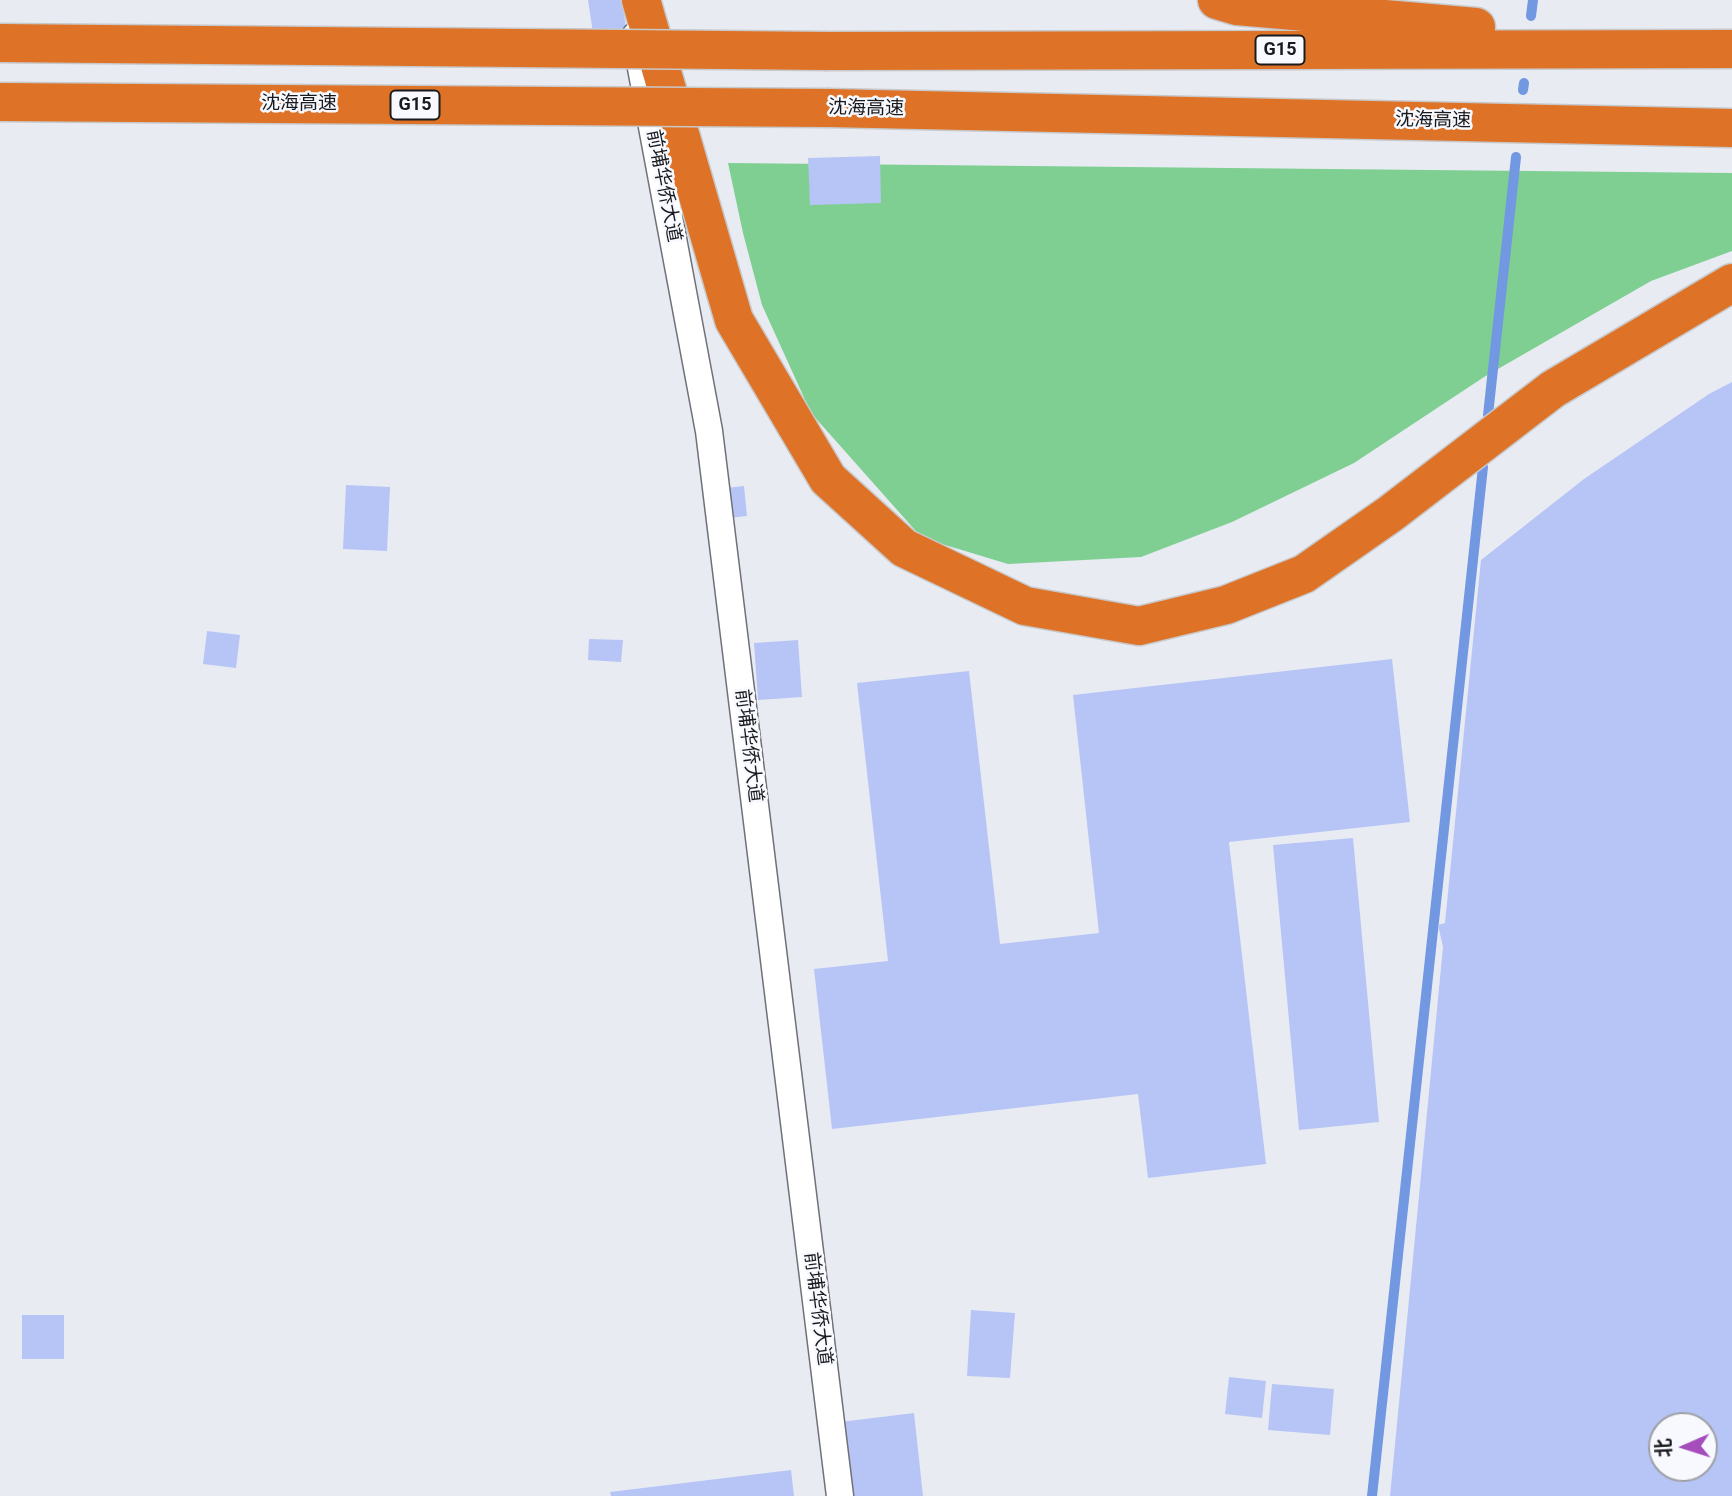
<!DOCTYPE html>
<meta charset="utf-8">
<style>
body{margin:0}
#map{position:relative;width:1732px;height:1496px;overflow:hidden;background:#e9ebf3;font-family:Roboto,"Noto Sans SC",sans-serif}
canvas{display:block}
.north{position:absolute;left:1648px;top:1412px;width:70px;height:70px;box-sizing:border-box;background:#f7f9ff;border:2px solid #9ea0a5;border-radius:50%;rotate:267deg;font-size:19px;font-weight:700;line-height:28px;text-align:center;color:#191a1d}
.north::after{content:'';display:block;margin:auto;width:24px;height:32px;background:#a44dbb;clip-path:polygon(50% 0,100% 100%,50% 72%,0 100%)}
</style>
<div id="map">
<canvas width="1732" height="1496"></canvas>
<div class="north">北</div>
</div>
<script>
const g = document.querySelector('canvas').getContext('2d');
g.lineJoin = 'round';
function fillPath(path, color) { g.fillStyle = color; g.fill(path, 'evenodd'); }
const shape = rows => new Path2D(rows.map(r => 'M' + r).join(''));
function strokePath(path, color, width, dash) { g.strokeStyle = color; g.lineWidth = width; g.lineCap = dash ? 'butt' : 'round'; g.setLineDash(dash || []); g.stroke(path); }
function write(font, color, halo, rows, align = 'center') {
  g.font = font + ' Roboto,"Noto Sans SC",sans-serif'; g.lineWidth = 5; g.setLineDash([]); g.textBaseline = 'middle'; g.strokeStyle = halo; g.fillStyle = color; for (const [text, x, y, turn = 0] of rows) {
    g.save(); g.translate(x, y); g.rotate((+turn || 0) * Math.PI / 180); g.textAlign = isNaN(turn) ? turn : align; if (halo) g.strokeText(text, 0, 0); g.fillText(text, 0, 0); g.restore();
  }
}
fillPath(shape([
 [728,163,1732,173,1732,251,1651,281,1484,377,1354,463,1232,522,1141,557,1008,564,922,538,811,413,762,305,743,233]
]), '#7fcf92');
strokePath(shape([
 [1531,16,1533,0],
 [1523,90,1524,83],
 [1488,415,1516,157],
 [1372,1496,1483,467]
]), '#7298e2', 10);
fillPath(shape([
 [588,0,622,0,626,28,593,33],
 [880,156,881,203,810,205,808,158],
 [1732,382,1732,1496,1390,1496,1443,947,1438,925,1445,923,1481,560,1584,479,1709,394],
 [1662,1426,1704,1426,1704,1468,1662,1468],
 [346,485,390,487,387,551,343,549],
 [744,486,747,516,721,519,717,489],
 [207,631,240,635,236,668,203,664],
 [589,639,623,640,621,662,588,660],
 [798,640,802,697,758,700,754,643],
 [1392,659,1410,822,1229,842,1266,1164,1148,1178,1138,1094,832,1129,814,969,888,961,857,683,969,671,1000,944,1099,933,1073,695],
 [1353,838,1379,1122,1299,1130,1273,845],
 [971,1310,1015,1313,1010,1378,967,1376],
 [22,1315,64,1315,64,1359,22,1359],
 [1229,1377,1266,1381,1262,1418,1225,1414],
 [1272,1384,1334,1389,1330,1435,1268,1430],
 [914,1413,923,1496,848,1496,840,1422],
 [791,1470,794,1496,611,1496,610,1492]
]), '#b6c5f6');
const minor = shape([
 [635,36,709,431,840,1496]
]);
const motorway = shape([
 [641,0,734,320,828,479,904,548,1025,606,1139,626,1226,605,1304,574,1390,514,1553,389,1732,283],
 [1217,0,1237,6,1476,27],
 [828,51,1732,49],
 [829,108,1732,128]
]);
strokePath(minor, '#6f7178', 29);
strokePath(motorway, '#c8c8c9', 41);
strokePath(minor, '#fff', 26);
strokePath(motorway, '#de7226', 38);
const motorwayBridge = shape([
 [0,43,828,51],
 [0,102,829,108]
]);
strokePath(motorwayBridge, '#c8c8c9', 41, []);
strokePath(motorwayBridge, '#de7226', 38);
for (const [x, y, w] of [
 [1280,50,49],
 [415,105,49]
]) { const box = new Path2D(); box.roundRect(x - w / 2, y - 14.5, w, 29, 5); g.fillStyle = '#f7f9ff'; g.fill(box); strokePath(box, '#191a1d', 2); }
write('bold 18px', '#191a1d', null, [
 ["G15",1280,50],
 ["G15",415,105]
]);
write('19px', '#191a1d', '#f7f9ff', [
 ["沈海高速",299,104],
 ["沈海高速",866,109,1],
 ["沈海高速",1433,121,1],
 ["前埔华侨大道",663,186,79],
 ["前埔华侨大道",748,746,83],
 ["前埔华侨大道",817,1309,83]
]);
</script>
